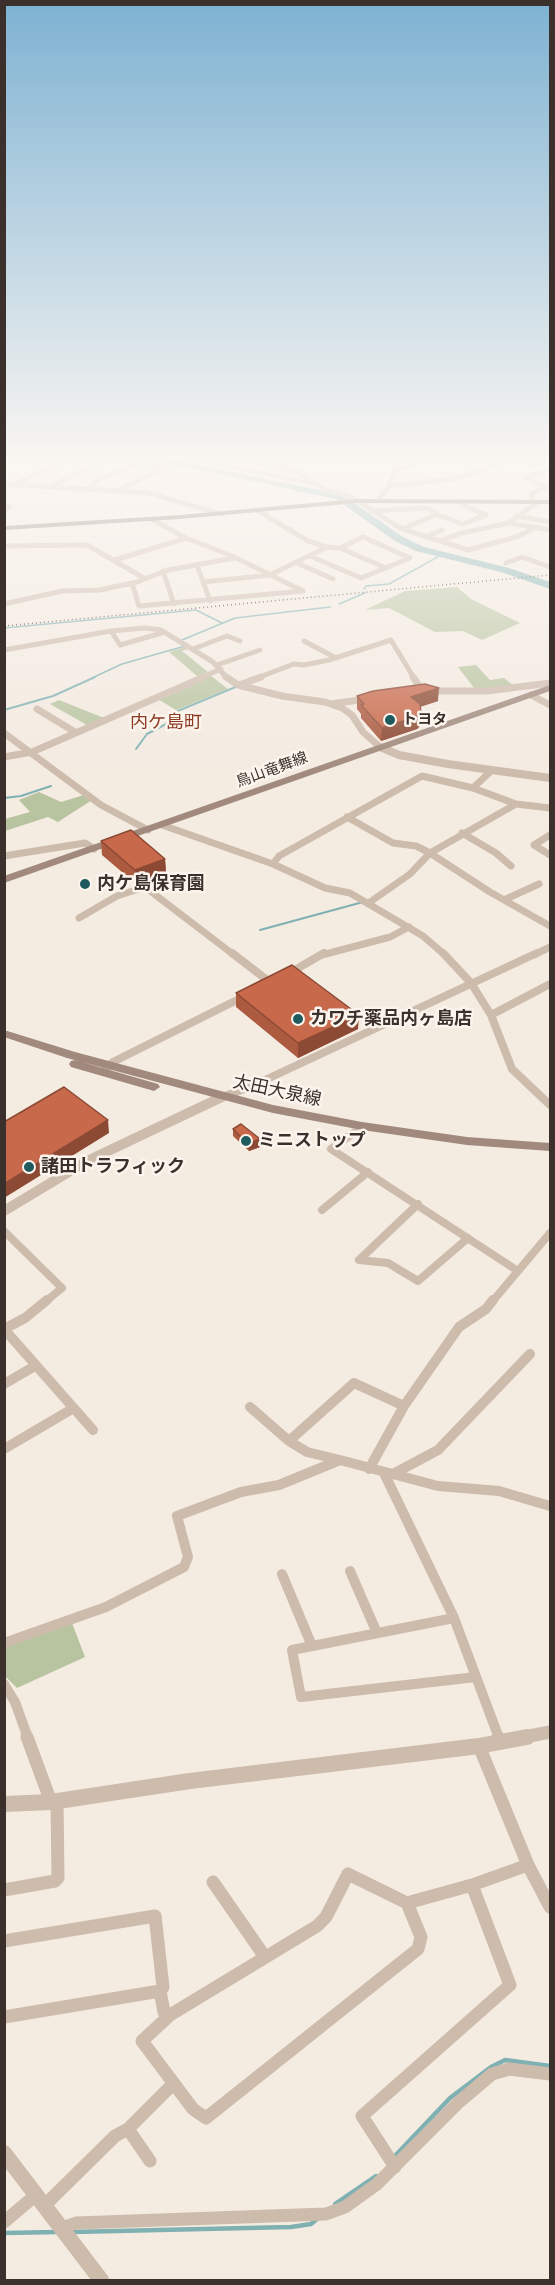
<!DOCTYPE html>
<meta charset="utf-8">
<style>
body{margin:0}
#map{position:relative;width:555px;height:2285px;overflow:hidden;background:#f4ebe1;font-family:"IBM Plex Sans",sans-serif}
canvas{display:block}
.frame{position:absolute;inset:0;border:6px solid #3b302b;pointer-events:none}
</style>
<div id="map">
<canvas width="555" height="2285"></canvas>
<div class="frame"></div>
</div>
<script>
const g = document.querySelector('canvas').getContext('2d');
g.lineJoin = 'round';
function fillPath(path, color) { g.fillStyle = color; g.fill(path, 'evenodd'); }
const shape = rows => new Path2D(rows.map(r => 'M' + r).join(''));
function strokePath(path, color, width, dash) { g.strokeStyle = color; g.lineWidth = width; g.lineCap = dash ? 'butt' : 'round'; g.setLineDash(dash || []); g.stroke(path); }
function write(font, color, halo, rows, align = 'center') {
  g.font = font + ' "IBM Plex Sans","Noto Sans JP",sans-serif'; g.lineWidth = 5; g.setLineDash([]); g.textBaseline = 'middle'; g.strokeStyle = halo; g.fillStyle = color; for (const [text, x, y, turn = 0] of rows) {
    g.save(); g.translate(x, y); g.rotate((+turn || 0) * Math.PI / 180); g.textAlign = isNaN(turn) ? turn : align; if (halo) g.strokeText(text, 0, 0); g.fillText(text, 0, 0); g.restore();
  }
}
fillPath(shape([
 [457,587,471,599,520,623,482,640,463,631,435,632,389,608,365,610,405,591],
 [185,647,188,649,182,651,208,672,197,676,169,652],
 [476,665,490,680,504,678,513,685,491,689,474,688,458,667],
 [210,675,228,689,176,710,156,698],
 [59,700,104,718,87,725,50,704],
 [39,792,61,802,84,795,92,800,58,822,48,817,5,831,5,819,30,812,19,800],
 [72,1623,85,1657,17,1688,5,1676,5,1645]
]), '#b8c4a0');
strokePath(shape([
 [364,589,366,586,389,584,443,554],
 [339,604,365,593],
 [4,628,196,610,222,623],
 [182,640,235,618,330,607],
 [92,678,122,664,185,646]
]), '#7fb0b2', 1.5);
strokePath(shape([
 [4,710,53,696,95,677],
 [136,749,147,734,168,723,168,715,238,686],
 [4,798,21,796,51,786],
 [260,930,363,902]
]), '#7fb0b2', 2);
strokePath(shape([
 [393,2158,450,2098,491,2067,505,2060,550,2066],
 [335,2204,376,2176],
 [72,2232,291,2227,311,2224,318,2218],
 [4,2233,57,2232]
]), '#7fb0b2', 4.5);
fillPath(shape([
 [139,457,159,457,343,495,403,537,424,547,509,568,550,582,550,589,501,572,416,551,395,541,336,499,139,457]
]), '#7fb0b2');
strokePath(shape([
 [184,457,317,484],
 [230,457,298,472,324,489,353,498,400,528,468,550,516,537,537,527],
 [515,457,535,465,550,461],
 [4,463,22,457],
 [276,466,304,457],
 [550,470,526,477,545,487,550,486],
 [395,471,416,464,418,457],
 [4,484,149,493,221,514],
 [15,484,56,465],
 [53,485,112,457],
 [389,486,453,479,486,469,512,457],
 [90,488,97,480,141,462,166,466,119,490],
 [378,500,389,486,395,471,391,457],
 [534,502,531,494,545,487],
 [4,505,10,507,4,511],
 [257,510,308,541,327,547,340,548,363,537,410,558,361,578,310,556],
 [371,511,428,508,437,514,403,529],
 [435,514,463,524,486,515,463,505,461,501],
 [517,516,550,522],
 [153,520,186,538,232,556,303,591],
 [509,523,538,502],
 [426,537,442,530],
 [441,541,461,533,509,523,550,530],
 [4,546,87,545,144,578],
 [340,548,386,568],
 [115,560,186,538],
 [295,562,333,579],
 [506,563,522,557,550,567],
 [197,565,210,601],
 [163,571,174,604],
 [203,582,270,575,327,547],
 [132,583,139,606,303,591],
 [4,604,62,591,100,590,137,582,168,570,234,558],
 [111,631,120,645,165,632],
 [304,641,336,658],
 [193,649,227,636,240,641],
 [4,650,111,631,145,628,161,630,213,662,227,678],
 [217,665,260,650],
 [200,678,221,669],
 [257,678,294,664,304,665,329,660,391,640,414,678]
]), '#cdbbac', 5);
strokePath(shape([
 [226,677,238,685,282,696,325,702,342,708,352,715,363,732,380,747],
 [413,677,419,686,428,691],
 [239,685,261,677],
 [429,691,487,691,550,683],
 [531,695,550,705],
 [331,704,366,699],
 [37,709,75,732],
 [4,733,101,805,148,830],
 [4,757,32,752,204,677],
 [473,788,516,804],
 [347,817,393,843,416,846,430,853,490,892,550,926],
 [162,825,273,864,325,888,350,893,423,936,445,955],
 [462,833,496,853,511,866],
 [550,835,534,845,550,855],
 [4,856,85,843,94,849],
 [273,864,279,856,422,776,473,788,490,772],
 [506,899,539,884],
 [370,902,410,874,430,853,516,804,550,808],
 [79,918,117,896,145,887,234,955],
 [322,955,390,937,409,927],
 [534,955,550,947]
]), '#cdbbac', 7);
strokePath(shape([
 [232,953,271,983],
 [443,953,471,983,491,1015,512,1069,550,1105],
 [288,974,324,953],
 [491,1015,550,984],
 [105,1069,113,1062,245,996],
 [222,1097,250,1087,537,953],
 [355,1132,331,1149,518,1271],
 [418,1204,359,1260,388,1263,418,1281,468,1238],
 [322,1210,368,1172],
 [4,1231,62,1288,45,1302],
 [492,1302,550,1233]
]), '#cdbbac', 8);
strokePath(shape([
 [47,1300,25,1318,4,1329,93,1430],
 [4,1384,35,1366],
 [250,1407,289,1441,307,1452,340,1460],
 [289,1441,354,1383,404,1406],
 [4,1449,72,1409],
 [369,1469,404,1406,459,1327,486,1309,493,1300],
 [384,1473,454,1618,499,1738],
 [393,1474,438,1450,530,1354],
 [350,1571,377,1633],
 [282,1574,312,1646],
 [454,1618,292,1650,301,1697,476,1677],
 [4,1643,106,1607,184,1567,188,1557,177,1516,241,1492,279,1485,340,1460,438,1486,499,1491,550,1506],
 [4,1684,15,1702,28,1738]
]), '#cdbbac', 10);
strokePath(shape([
 [27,1737,51,1802],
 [498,1737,500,1742],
 [479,1746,528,1865,550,1907],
 [348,1874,407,1903,421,1937,418,1949,206,2118,193,2109,142,2041,170,2015,317,1926,326,1917,348,1874],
 [213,1882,265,1957],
 [4,1890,55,1881,58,1878,57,1801],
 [407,1903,472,1885,528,1865],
 [4,1941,155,1916,163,1987,160,1991,164,2012,170,2015],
 [4,2017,160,1991],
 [128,2129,173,2084],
 [395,2167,362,2116,510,1985,472,1885],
 [44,2206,115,2136,128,2129,150,2161],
 [4,2222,36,2195],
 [62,2228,76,2223,326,2214,345,2207,377,2184,459,2102,492,2074,509,2069,550,2074]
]), '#cdbbac', 13);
strokePath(shape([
 [380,747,399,755,448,764,550,778]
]), '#cdbbac', 8);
strokePath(shape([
 [4,1211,87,1161,222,1097]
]), '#cdbbac', 10);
strokePath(shape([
 [519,1738,550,1732]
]), '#cdbbac', 13);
strokePath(shape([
 [4,1804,51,1802,190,1781,479,1746,527,1737],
 [4,2153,101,2280]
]), '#cdbbac', 16);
fillPath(shape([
 [550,685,550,691,4,883,4,876,550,685],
 [4,1030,75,1052,273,1105,362,1122,467,1137,550,1143,550,1151,467,1145,362,1130,273,1113,67,1058,4,1037,4,1030],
 [75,1060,158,1084,160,1087,154,1091,71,1067,69,1064,71,1061,75,1060]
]), '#a18a7d');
fillPath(shape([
 [357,499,550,500,550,504,357,503,180,519,4,530,4,526,180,515,357,499]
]), '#7d675c');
strokePath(shape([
 [4,626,550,575]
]), '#3b302b', 1.5, [1, 3]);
fillPath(shape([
 [357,696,438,701,420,707,421,713,420,726,417,729,381,741,361,718,361,714,357,709],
 [101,841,165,859,166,873,136,884,102,855],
 [236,993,358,1029,298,1058,236,1007],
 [233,1129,260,1147,249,1151,233,1136]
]), '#ac5a40');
fillPath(shape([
 [439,688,438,701,410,710,411,697],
 [421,713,420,726,417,729,381,741,382,728],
 [165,859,166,873,136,884,135,870],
 [359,1015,358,1029,298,1058,298,1043],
 [108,1120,109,1133,4,1198,4,1184],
 [260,1139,260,1147,249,1151,248,1144]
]), '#8c4a34');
const building = shape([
 [425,684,439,688,411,697,420,704,421,713,418,716,382,728,361,705,364,704,357,696,373,691,425,684],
 [131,830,165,859,135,870,101,841,131,830],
 [292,965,359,1015,298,1043,236,993,292,965],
 [64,1087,108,1120,4,1184,4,1122,64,1087],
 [241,1124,260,1139,248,1144,233,1129,241,1124]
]);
fillPath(building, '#c8694b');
strokePath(building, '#8c4a34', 1.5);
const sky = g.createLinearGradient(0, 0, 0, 777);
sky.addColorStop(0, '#7eb2d2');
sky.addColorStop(0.59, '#faf6f2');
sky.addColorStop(1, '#faf6f200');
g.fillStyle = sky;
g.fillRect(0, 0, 555, 777);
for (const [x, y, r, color] of [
 [390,720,6,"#1f5a5e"],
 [85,884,6,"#1f5a5e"],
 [298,1019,6,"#1f5a5e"],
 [246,1141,6,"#1f5a5e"],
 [29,1167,6,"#1f5a5e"]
]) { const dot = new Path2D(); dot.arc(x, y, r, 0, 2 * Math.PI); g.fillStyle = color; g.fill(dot); strokePath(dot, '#fbf5ee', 2); }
write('bold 15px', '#3b302b', '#fbf5ee', [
 ["トヨタ",402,720]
], 'left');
write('15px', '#3b302b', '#fbf5ee', [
 ["鳥山竜舞線",272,770,-20]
]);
write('18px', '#8c3b22', '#fbf5ee', [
 ["内ケ島町",166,723]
]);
write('bold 18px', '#3b302b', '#fbf5ee', [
 ["内ケ島保育園",97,884],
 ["カワチ薬品内ヶ島店",310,1019],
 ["ミニストップ",258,1141],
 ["諸田トラフィック",41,1167]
], 'left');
write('18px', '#3b302b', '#fbf5ee', [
 ["太田大泉線",277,1091,12]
]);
</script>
